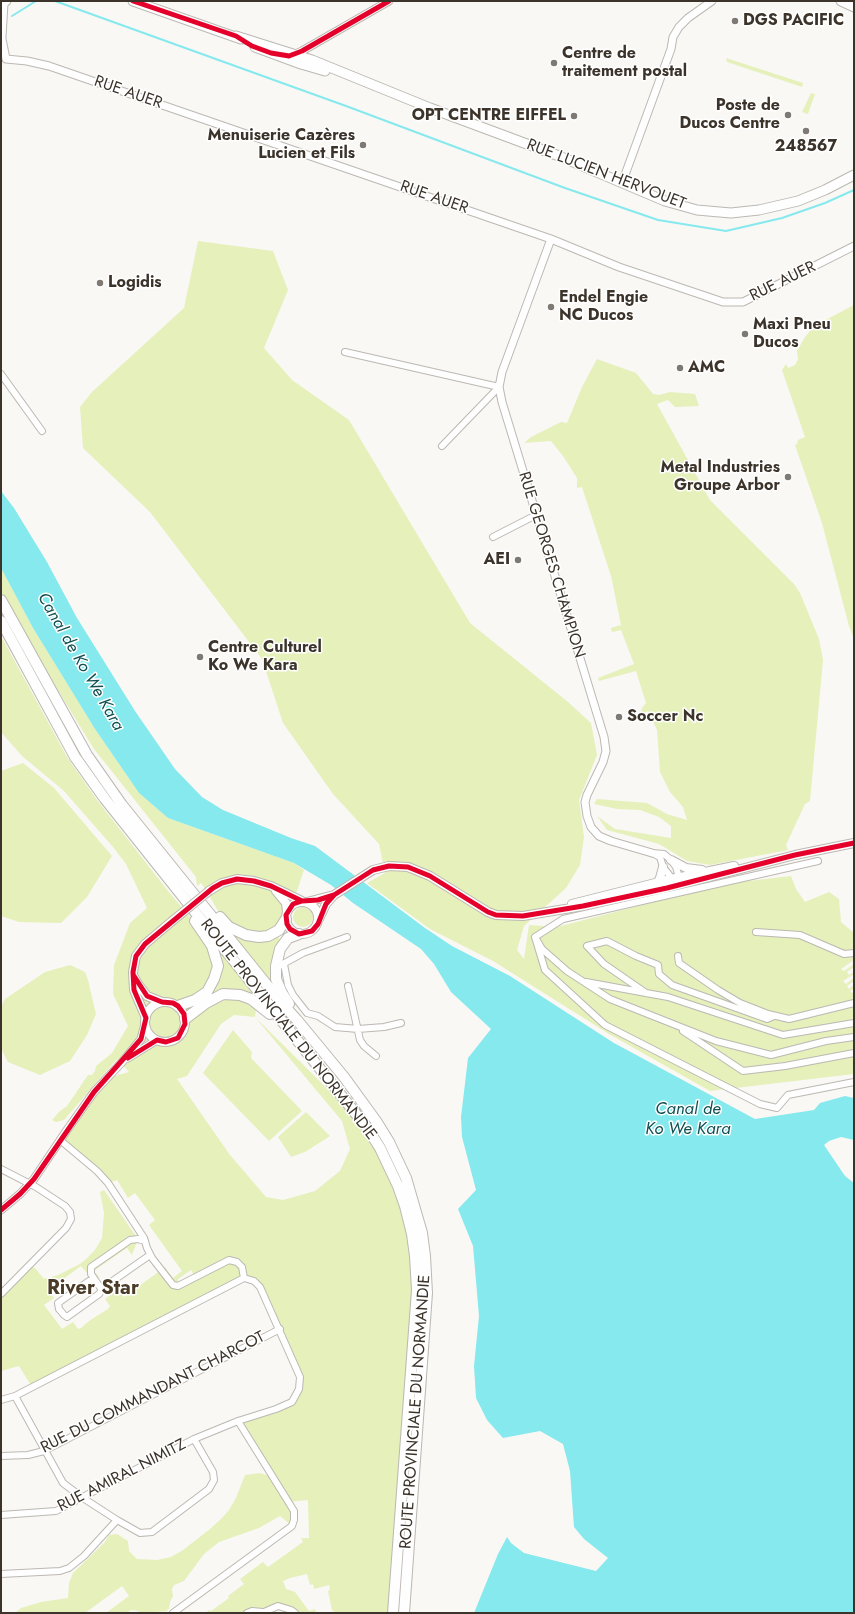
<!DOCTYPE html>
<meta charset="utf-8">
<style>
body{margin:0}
#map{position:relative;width:855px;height:1614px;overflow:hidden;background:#faf8f5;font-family:Jost,sans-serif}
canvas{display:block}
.frame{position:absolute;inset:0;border:2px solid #3c342b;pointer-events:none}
</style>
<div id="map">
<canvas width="855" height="1614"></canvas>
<div class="frame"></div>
</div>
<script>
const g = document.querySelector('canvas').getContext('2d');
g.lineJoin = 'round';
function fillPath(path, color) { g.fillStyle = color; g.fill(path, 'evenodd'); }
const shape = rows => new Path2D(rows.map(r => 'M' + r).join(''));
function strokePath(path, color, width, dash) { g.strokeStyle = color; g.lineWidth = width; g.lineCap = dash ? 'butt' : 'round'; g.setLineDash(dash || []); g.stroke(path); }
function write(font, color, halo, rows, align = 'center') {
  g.font = font + ' Jost,sans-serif'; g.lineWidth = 3; g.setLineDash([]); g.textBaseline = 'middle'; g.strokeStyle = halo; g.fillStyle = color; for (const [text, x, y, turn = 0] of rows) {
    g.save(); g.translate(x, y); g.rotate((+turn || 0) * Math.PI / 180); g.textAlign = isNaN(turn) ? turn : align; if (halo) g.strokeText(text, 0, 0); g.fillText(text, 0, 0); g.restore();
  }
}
fillPath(shape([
 [726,58,803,83,802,87,727,62],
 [811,93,815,94,808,114,802,112],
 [198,241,273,251,288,290,264,348,292,380,349,420,470,623,568,702,591,723,597,755,579,800,584,837,580,865,566,888,524,926,517,950,524,959,529,925,557,927,723,884,791,876,796,889,805,902,829,892,839,899,841,922,854,933,854,960,841,969,844,971,854,964,854,967,847,972,849,975,854,972,854,974,843,981,846,984,854,978,854,981,847,986,849,989,854,985,854,988,850,991,852,993,854,992,853,995,854,997,854,1074,710,1091,609,1034,493,961,430,929,367,883,385,873,379,844,333,794,283,723,262,659,150,512,83,448,80,407,92,392,184,308],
 [854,305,854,639,849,626,822,523,795,445,797,444,798,440,805,437,782,370,786,364,788,368,795,365,798,359,797,351,805,337,814,326],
 [597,359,636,373,653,394,659,395,670,392,695,394,699,406,675,407,668,400,657,404,710,500,794,584,800,593,819,639,823,660,810,801,805,804,786,845,788,850,710,865,687,861,659,844,607,830,597,816,615,829,671,838,671,826,659,817,640,810,617,809,594,804,597,799,647,803,667,814,687,820,683,807,670,792,660,772,657,730,648,711,640,715,642,708,646,703,636,671,599,681,598,678,634,664,621,630,612,632,611,628,621,625,611,576,582,487,577,488,577,478,563,456,551,441,524,443,531,437,561,422,567,423,582,387],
 [1,568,33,628,95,729,139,793,168,818,294,863,304,870,297,891,276,934,281,941,278,993,234,938,204,887,201,883,197,886,196,877,94,749,1,598],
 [1,636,67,757,97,800,168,891,258,997,255,1017,368,1129,398,1186,415,1256,393,1613,336,1613,332,1610,328,1591,330,1590,329,1585,314,1589,313,1584,310,1585,307,1574,290,1578,283,1581,286,1589,295,1592,309,1611,315,1609,316,1613,295,1613,278,1606,262,1613,205,1613,209,1610,211,1611,229,1598,228,1596,244,1584,240,1579,263,1562,268,1567,303,1542,301,1538,309,1538,308,1500,288,1502,294,1511,292,1526,280,1516,259,1528,219,1542,204,1554,184,1581,174,1585,172,1589,173,1596,170,1602,169,1609,167,1609,168,1611,140,1613,138,1611,131,1610,127,1613,106,1613,129,1596,122,1586,85,1613,15,1613,21,1608,41,1602,68,1598,69,1583,73,1573,105,1542,109,1535,117,1534,128,1541,129,1551,137,1559,157,1560,171,1557,183,1550,210,1529,222,1518,229,1510,236,1498,245,1475,260,1473,272,1477,238,1421,292,1402,300,1377,260,1287,244,1278,32,1387,19,1366,1,1371,1,1294,29,1266,35,1268,44,1279,58,1275,80,1264,86,1259,95,1250,102,1238,104,1213,100,1192,104,1190,138,1239,132,1255,127,1248,98,1268,94,1271,100,1278,87,1273,81,1266,51,1288,51,1289,49,1291,54,1298,44,1305,62,1329,73,1322,78,1329,81,1328,89,1321,108,1309,110,1306,105,1299,118,1289,124,1297,165,1267,173,1278,182,1271,149,1225,155,1220,135,1193,128,1198,117,1180,108,1183,63,1142,107,1078,129,1072,117,1059,64,1120,56,1122,52,1120,60,1111,67,1106,88,1075,92,1075,95,1071,96,1066,112,1053,128,1026,113,994,114,965,130,923,147,908,126,864,113,847,64,791,22,756,1,732],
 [234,1015,255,1017,342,1121,350,1149,340,1171,315,1191,283,1200,266,1197,230,1155,177,1079,187,1076,221,1024],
 [191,1270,195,1277,178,1286,178,1279],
 [23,763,54,788,112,856,87,897,61,923,19,922,1,916,1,771],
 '293 917a10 10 0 1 1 20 0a10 10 0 1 1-20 0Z',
 [70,965,85,972,88,980,96,1014,87,1035,70,1061,40,1075,8,1062,1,1048,1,1007,5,999,45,972],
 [233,1030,252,1052,251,1058,302,1111,269,1141,203,1073],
 [306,1112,330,1136,305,1152,291,1157,278,1137]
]), '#e5f0bb');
fillPath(shape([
 [1,491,14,508,47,562,77,618,135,711,175,769,202,797,223,810,291,838,315,846,425,928,452,946,510,976,614,1043,755,1119,814,1110,820,1103,845,1096,854,1098,854,1140,841,1137,829,1141,824,1145,845,1176,854,1183,854,1613,474,1613,498,1554,507,1537,511,1543,524,1553,596,1571,608,1558,584,1539,574,1527,570,1471,563,1444,540,1431,503,1438,487,1420,476,1398,474,1366,479,1316,473,1246,458,1209,476,1190,462,1137,461,1117,468,1058,491,1029,451,992,434,964,421,949,353,903,331,885,294,863,168,818,139,793,95,729,33,628,1,568]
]), '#85e9ed');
strokePath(shape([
 [55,1,346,106,565,188,658,220,726,231,782,218,825,203,854,190],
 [12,16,36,1]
]), '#85e9ed', 2);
const minor = shape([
 [345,352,499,387],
 [1,374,42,431],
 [442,446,499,387],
 [493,537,536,515],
 [652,853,664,854,671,860,676,867,678,874,676,881],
 [654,854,660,857,663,867,674,881],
 [756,932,800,935,844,954,854,953],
 [535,937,563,919,818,861],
 [678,956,679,963,718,990,740,1003,768,1014,789,1019,854,1003],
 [284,964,288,985,293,995,307,1013,318,1016,335,1027,358,1029,384,1027,401,1023],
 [281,965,303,953,347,937],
 [586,982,668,997,783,1035,854,1023],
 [348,986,360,1040,364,1046,376,1056],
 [646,993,604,964,587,946,607,941,636,956,658,965,659,974,672,985,767,1019,774,1016],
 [683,1031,743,1071,785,1066,854,1053],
 [854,1037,826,1041,771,1055,716,1041,610,999,567,971,542,949,535,937,545,970,605,1025,760,1104,777,1108,788,1095,854,1082],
 [60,1140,97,1171,108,1183,144,1238,147,1248,152,1258,173,1285,178,1286,229,1260,237,1262,242,1267,244,1278],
 [1,1169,36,1187,65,1206,70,1212,71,1219,66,1228,1,1294],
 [95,1280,91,1274,91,1267,130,1240,138,1239,145,1241],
 [102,1290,95,1280,89,1281,58,1303,59,1309,64,1315,67,1317,99,1294,104,1287,150,1255],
 [15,1396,63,1483,83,1498,117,1520],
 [1,1400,15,1396,244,1278,254,1281,260,1287,300,1377,299,1389,292,1402,276,1409,238,1421,194,1439,213,1472,214,1480,209,1489,152,1532,140,1533,117,1520,84,1556,69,1568,60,1571,1,1574],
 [1,1456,28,1455,44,1451,280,1329],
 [1,1515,56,1511,194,1439],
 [173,1613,292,1526,294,1520,294,1511,238,1421],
 [247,1613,252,1611,263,1612],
 [262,1613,278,1606,291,1610,295,1613]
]);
const tertiary = shape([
 [1,34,6,59,27,61,49,66,551,239,619,267,723,302,743,302,854,246],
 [2,37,4,3],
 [293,55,302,51,389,1],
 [622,183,671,49,673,37,679,27,688,18,712,1],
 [551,239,502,372,499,387,502,402,604,737,606,751,603,762,587,795,585,802,587,816,591,827,599,836,611,841,652,853],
 [128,1058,157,1040],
 [1,1210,20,1194,34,1179,67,1130,94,1092,123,1061,141,1039,145,1024]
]);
const secondary = shape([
 [671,860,686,868,702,870],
 [658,882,660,878,663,867],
 [209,891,222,883,237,879,254,881,271,886,302,901],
 [276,891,286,903,287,912],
 '286 918a16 16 0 1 1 32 0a16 16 0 1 1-32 0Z',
 [307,902,334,895,373,870,389,866,408,867,430,876,488,912,496,915,523,916,583,906,667,888,795,855,854,843],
 [572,904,671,879,734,866],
 [319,919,326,904,334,895],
 [134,977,138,984,147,996,162,1002],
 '145 1022a20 20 0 1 1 40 0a20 20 0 1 1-40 0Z',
 [146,1018,134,990,133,972,136,956,145,944,171,922]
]);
const primary = shape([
 [133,1,241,39],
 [841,1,854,7],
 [1,4,6,1],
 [236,36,312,60,430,108,559,156,665,201,697,210,731,213,759,210,798,201,825,190,854,175],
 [255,47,301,64,325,71]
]);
const trunk = shape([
 [1,600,87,755,122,805,279,1000,297,1020,344,1077,376,1121,389,1142,406,1178,422,1233,425,1256,427,1293,404,1613],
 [1,621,75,757,105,799,368,1129,380,1148,398,1186,405,1206,412,1234,415,1256,417,1290,393,1613],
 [220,917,229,927,246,935,259,937,268,936,279,930,286,919],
 [289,1004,282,993,276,979,276,966,280,949,288,938,299,934],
 [178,1006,195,1000,207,992,214,979,218,966,212,946,195,921],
 [185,1019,206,1003,223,994,240,995,251,999,270,1014]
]);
strokePath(minor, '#bcb8b2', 8);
strokePath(tertiary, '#bcb8b2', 9);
strokePath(secondary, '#bcb8b2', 10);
strokePath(primary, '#bcb8b2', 11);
strokePath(trunk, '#bcb8b2', 12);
strokePath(minor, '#fefefe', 6);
strokePath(tertiary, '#fefefe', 7);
strokePath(secondary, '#fefefe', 8);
strokePath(primary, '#fefefe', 9);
strokePath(trunk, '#fefefe', 10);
const secondaryBridge = shape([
 [171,922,209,891]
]);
strokePath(secondaryBridge, '#bcb8b2', 10, []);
strokePath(secondaryBridge, '#fefefe', 8);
strokePath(shape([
 [133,1,236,36,252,46,271,53,289,56,302,51,389,1],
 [334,895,326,904,318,924,312,931,299,934,290,929,287,924,286,915,293,904,302,901,318,900,334,895],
 [334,895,373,870,389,866,408,867,430,876,488,912,496,915,523,916,583,906,667,888,795,855,854,843],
 [128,1058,157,1040,166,1042,178,1038,185,1024,184,1014,178,1006,173,1003,162,1002,147,996,134,976],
 [1,1210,20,1194,34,1179,94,1092,141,1039,146,1018,134,990,133,972,136,956,145,944,213,888,222,883,237,879,254,881,271,886,302,901]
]), '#e4002b', 5);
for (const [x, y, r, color] of [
 [735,21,4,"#7e7972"],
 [554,63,4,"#7e7972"],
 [788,115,4,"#7e7972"],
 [574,116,4,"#7e7972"],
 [806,131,4,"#7e7972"],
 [363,145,4,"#7e7972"],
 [100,283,4,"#7e7972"],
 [551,307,4,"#7e7972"],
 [745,334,4,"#7e7972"],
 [680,368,4,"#7e7972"],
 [788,477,4,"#7e7972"],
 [518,560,4,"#7e7972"],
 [200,657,4,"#7e7972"],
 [619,717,4,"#7e7972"]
]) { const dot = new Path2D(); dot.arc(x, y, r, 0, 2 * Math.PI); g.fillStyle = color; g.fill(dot); strokePath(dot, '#fff', 1.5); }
write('bold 16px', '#3c342b', '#fff', [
 ["DGS PACIFIC",743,21],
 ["Centre de",562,54],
 ["traitement postal",562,72],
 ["Poste de",780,106,"right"],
 ["Ducos Centre",780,124,"right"],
 ["OPT CENTRE EIFFEL",566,116,"right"],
 ["Menuiserie Cazères",355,136,"right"],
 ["Lucien et Fils",355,154,"right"],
 ["248567",806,147,"center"],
 ["Logidis",108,283],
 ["Endel Engie",559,298],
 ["NC Ducos",559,316],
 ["Maxi Pneu",753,325],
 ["Ducos",753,343],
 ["AMC",688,368],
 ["Metal Industries",780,468,"right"],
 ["Groupe Arbor",780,486,"right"],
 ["AEI",510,560,"right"],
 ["Centre Culturel",208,648],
 ["Ko We Kara",208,666],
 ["Soccer Nc",627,717]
], 'left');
write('16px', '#3c342b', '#fff', [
 ["RUE AUER",128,93,19],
 ["RUE LUCIEN HERVOUET",606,175,21],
 ["RUE AUER",434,198,19],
 ["RUE AUER",783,282,-26],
 ["RUE GEORGES CHAMPION",551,565,73],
 ["ROUTE PROVINCIALE DU NORMANDIE",288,1030,52],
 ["RUE DU COMMANDANT CHARCOT",153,1393,-27],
 ["ROUTE PROVINCIALE DU NORMANDIE",416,1412,-86],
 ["RUE AMIRAL NIMITZ",122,1476,-27]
]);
write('italic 17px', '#104f52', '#fff', [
 ["Canal de Ko We Kara",80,662,60],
 ["Canal de",688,1110],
 ["Ko We Kara",688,1130]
]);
write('bold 20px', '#4b3c28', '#fff', [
 ["River Star",93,1289]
]);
</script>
